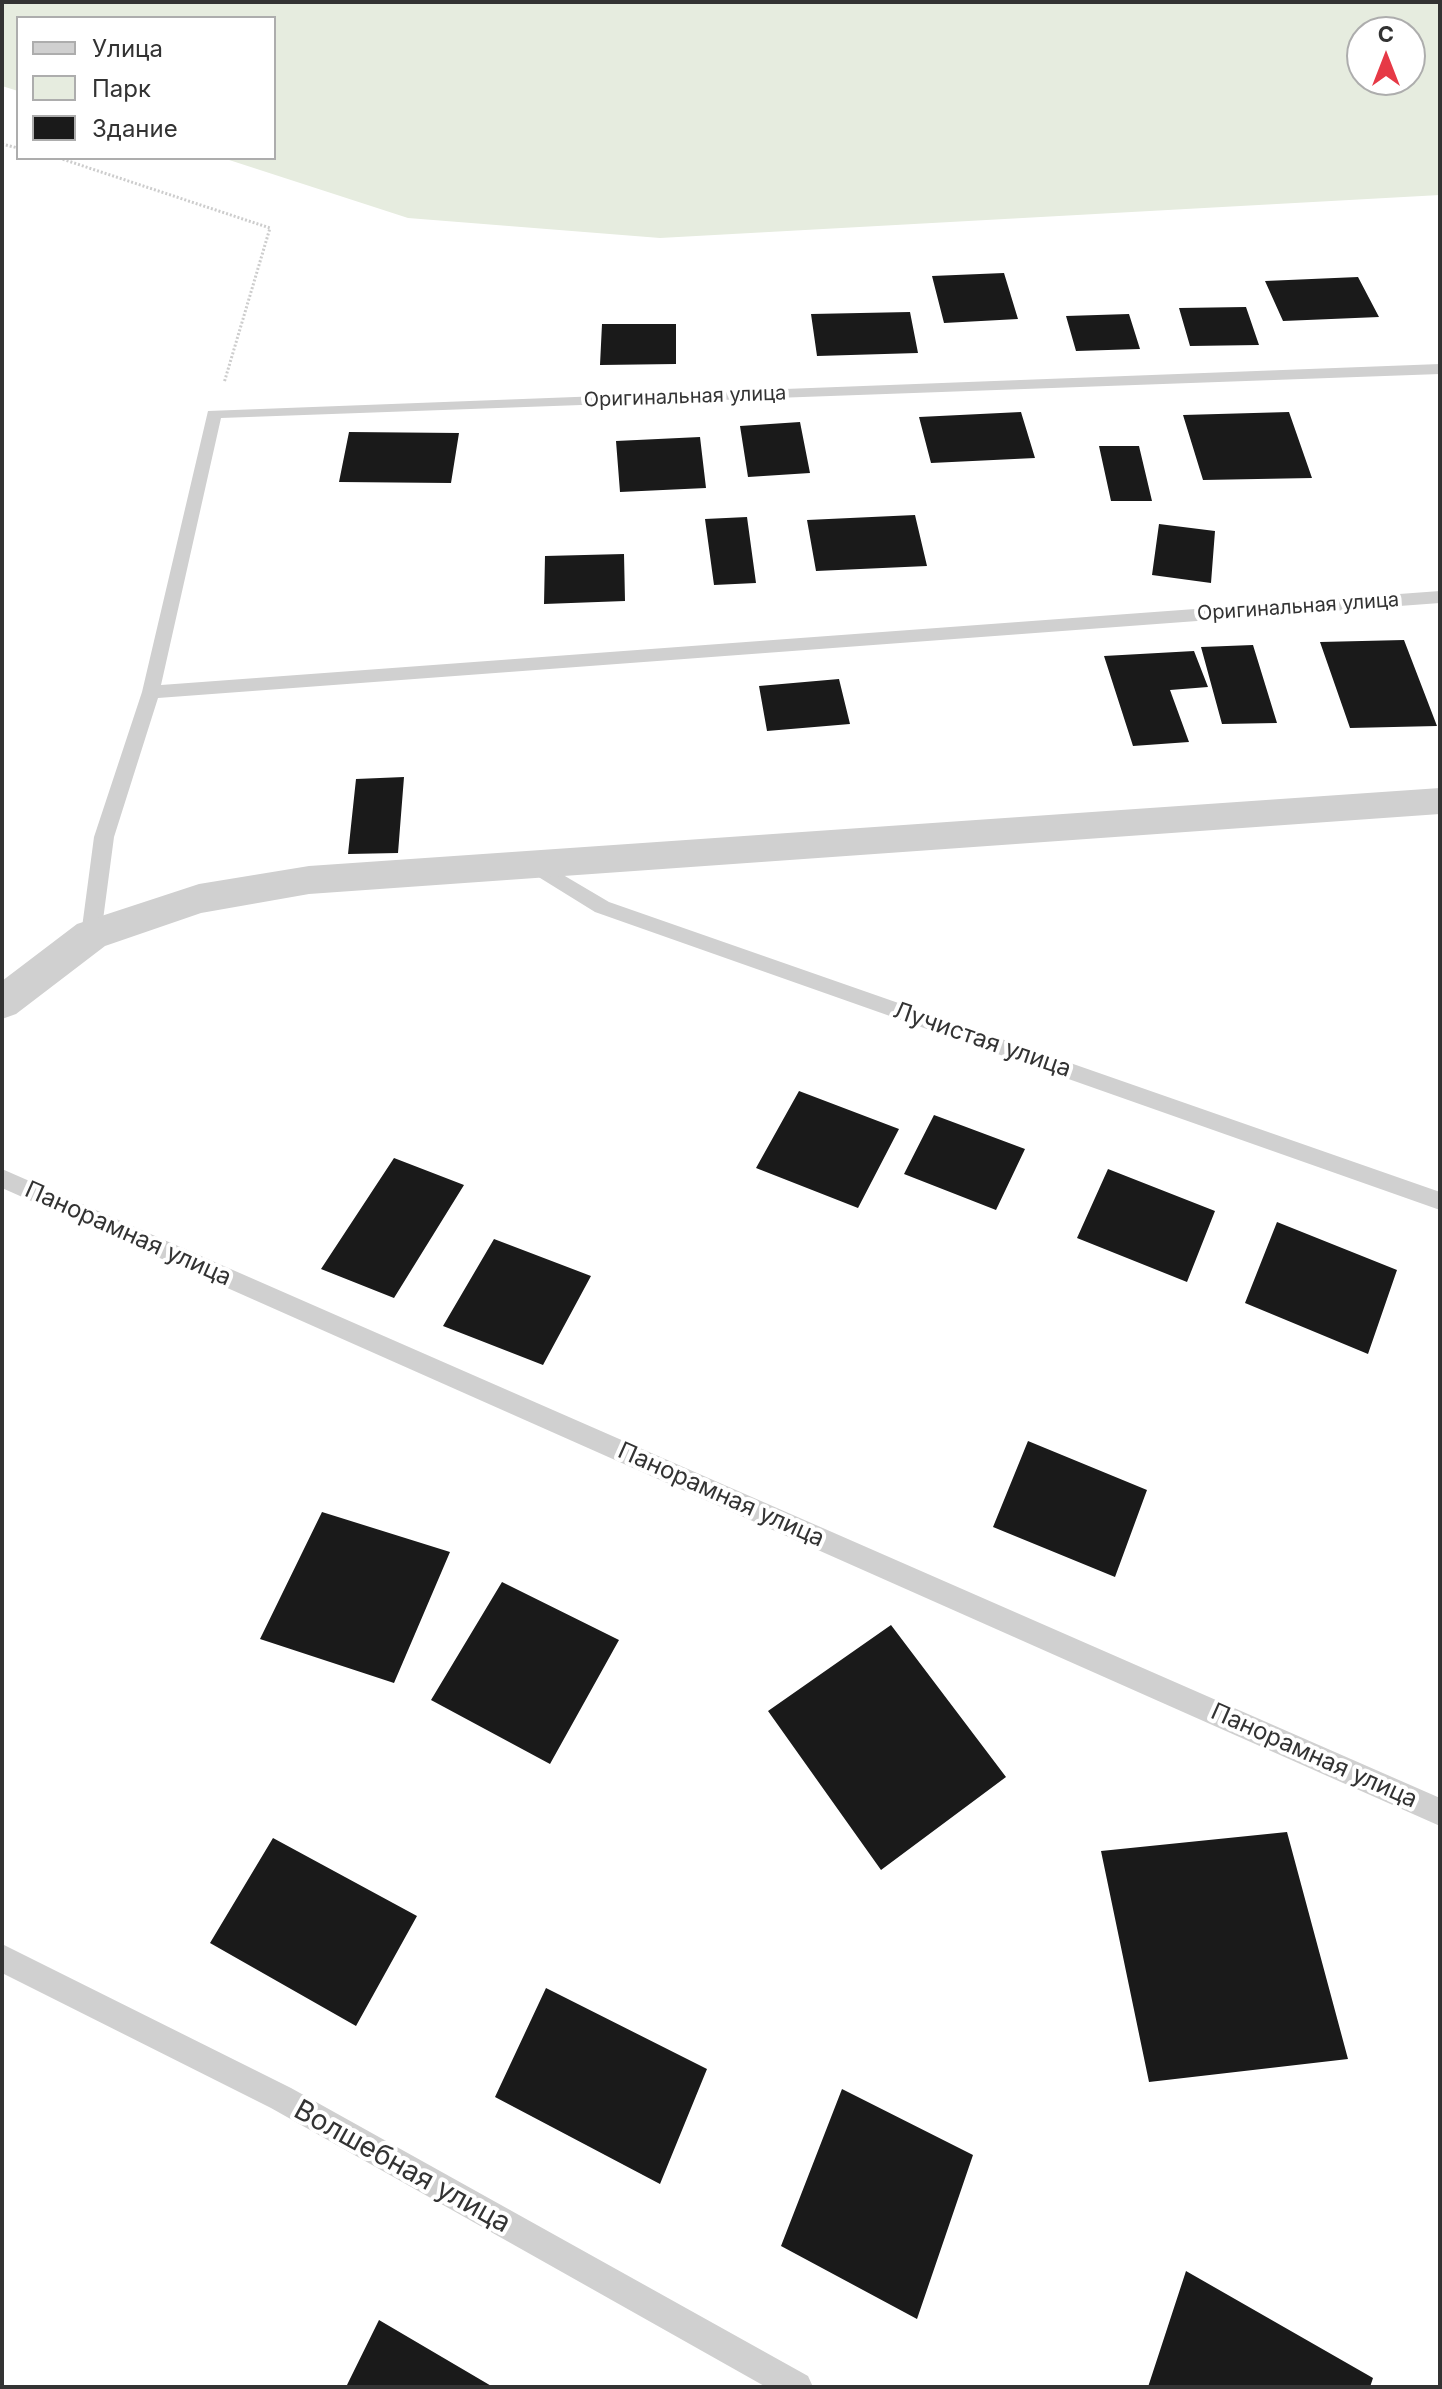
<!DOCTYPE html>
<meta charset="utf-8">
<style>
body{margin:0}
#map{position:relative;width:1442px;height:2389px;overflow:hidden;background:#fff;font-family:Inter,sans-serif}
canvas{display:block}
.frame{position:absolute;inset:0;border:4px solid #333;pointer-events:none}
.legend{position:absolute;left:16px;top:16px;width:260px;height:144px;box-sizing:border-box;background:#fff;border:2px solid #adadad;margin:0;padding:10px 14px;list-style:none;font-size:24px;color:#333}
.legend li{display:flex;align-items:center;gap:16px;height:40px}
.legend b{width:40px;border:2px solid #adadad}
.north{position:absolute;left:1346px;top:16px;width:80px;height:80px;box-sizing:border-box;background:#fff;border:2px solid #adadad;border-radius:50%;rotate:0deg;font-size:22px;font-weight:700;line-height:32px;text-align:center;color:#333}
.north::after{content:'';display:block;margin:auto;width:28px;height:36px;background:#e63946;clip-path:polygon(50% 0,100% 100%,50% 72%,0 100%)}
</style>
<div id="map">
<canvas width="1442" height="2389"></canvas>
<div class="frame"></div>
<ul class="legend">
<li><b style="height:10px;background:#d0d0d0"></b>Улица</li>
<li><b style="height:22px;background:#e6ecdf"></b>Парк</li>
<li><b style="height:22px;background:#1a1a1a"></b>Здание</li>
</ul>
<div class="north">С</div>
</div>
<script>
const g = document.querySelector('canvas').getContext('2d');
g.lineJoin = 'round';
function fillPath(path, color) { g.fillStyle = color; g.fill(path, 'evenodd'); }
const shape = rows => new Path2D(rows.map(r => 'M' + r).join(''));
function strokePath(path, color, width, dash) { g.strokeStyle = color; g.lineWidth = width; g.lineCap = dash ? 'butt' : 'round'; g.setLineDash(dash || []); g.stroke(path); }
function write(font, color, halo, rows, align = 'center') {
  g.font = font + ' Inter,sans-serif'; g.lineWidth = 8; g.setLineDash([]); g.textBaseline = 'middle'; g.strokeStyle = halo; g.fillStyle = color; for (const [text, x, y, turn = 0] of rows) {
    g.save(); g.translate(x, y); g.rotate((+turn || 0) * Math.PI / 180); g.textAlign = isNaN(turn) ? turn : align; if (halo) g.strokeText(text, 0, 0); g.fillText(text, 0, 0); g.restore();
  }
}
fillPath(shape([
 [2,2,1440,2,1440,195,660,238,408,218,223,158,274,158,274,18,18,18,18,91,2,86],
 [1362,32,1410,32,1410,80,1362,80]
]), '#e6ecdf');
fillPath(shape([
 [1004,273,1018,319,944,323,932,276],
 [1358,277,1379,317,1283,321,1265,281],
 [1246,307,1259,345,1190,346,1179,308],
 [910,312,918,353,817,356,811,314],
 [1129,314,1140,349,1076,351,1066,316],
 [602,324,676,324,676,364,600,365],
 [1021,412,1035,458,931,463,919,417],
 [1289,412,1312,478,1203,480,1183,415],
 [800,422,810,473,748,477,740,426],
 [349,432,459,433,451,483,339,482],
 [700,437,706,488,620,492,616,441],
 [1099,446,1139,446,1152,501,1111,501],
 [915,515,927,566,816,571,807,520],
 [747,517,756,583,714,585,705,519],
 [1159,524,1215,531,1211,583,1152,575],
 [624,554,625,601,544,604,545,556],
 [1404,640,1437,726,1350,728,1320,642],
 [1253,645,1277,723,1222,724,1201,647],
 [1194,651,1208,687,1170,690,1189,742,1133,746,1104,656],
 [839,679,850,724,767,731,759,686],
 [404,777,398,853,348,854,356,779],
 [799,1091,899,1129,858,1208,756,1168],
 [934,1115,1025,1149,996,1210,904,1174],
 [394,1158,464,1185,394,1298,321,1269],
 [1108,1169,1215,1211,1187,1282,1077,1238],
 [1277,1222,1397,1270,1368,1354,1245,1303],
 [494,1239,591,1276,543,1365,443,1326],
 [1028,1441,1147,1490,1115,1577,993,1527],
 [322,1512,450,1552,394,1683,260,1639],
 [502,1582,619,1640,550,1764,431,1700],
 [891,1625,1006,1777,881,1870,768,1711],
 [1287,1832,1348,2059,1149,2082,1101,1851],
 [273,1838,417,1916,356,2026,210,1943],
 [546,1988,707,2069,660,2184,495,2097],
 [842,2089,973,2155,917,2319,781,2246],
 [1186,2271,1373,2378,1370,2387,1148,2387],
 [379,2320,493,2387,346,2387]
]), '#1a1a1a');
strokePath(shape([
 [2,144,18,148],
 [59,158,270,228,224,383]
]), '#cdcdcd', 3, [2, 2]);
fillPath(shape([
 [1440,364,1440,374,221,418,161,685,1440,591,1440,603,158,698,114,837,101,935,98,940,91,943,84,940,81,935,94,837,142,692,208,411,1440,364],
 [531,856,609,902,1440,1192,1440,1210,595,912,524,868,521,863,531,856],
 [2,1169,1440,1798,1440,1826,2,1188,2,1169],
 [2,1944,291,2088,808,2376,813,2387,766,2387,271,2108,2,1973,2,1944]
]), '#d0d0d0');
fillPath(shape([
 [1440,788,1440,814,309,894,201,913,105,946,16,1014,2,1019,2,981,77,924,199,884,309,866,1440,788]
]), '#d0d0d0');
write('20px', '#333', '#fff', [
 ["Оригинальная улица",685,397,-2],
 ["Оригинальная улица",1298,607,-4]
]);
write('24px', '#333', '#fff', [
 ["Лучистая улица",982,1040,19],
 ["Панорамная улица",128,1234,24],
 ["Панорамная улица",721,1495,24],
 ["Панорамная улица",1314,1756,24]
]);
write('28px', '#333', '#fff', [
 ["Волшебная улица",402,2167,29]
]);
</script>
